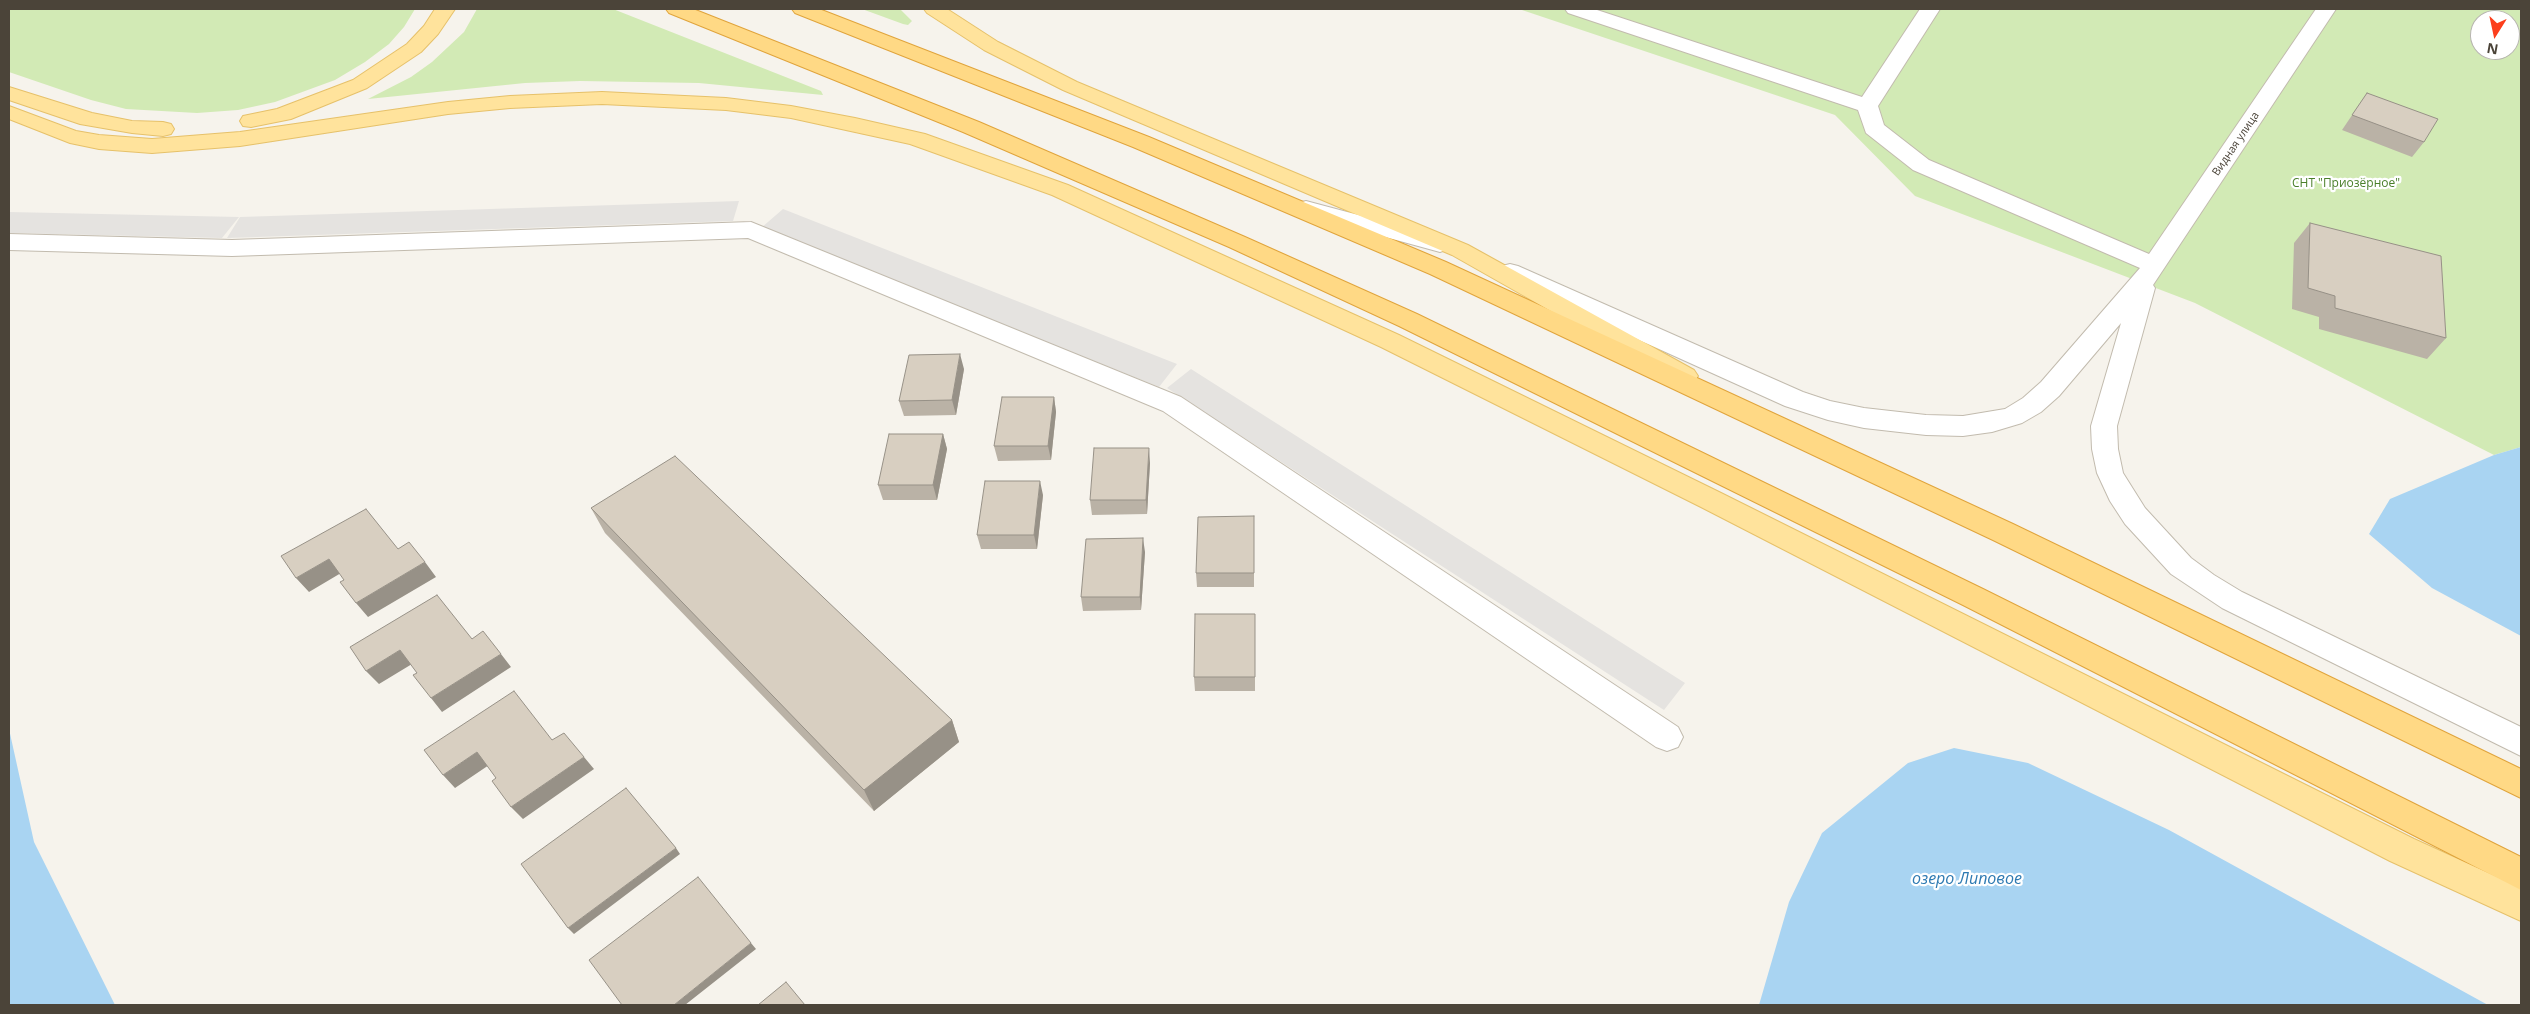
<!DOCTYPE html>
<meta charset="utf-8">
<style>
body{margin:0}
#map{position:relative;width:2530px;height:1014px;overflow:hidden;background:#f6f3ec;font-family:"Open Sans",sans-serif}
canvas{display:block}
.frame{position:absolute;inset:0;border:10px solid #4b4439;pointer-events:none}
.north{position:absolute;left:2470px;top:10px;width:50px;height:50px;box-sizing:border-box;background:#fff;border:1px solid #b7b4b0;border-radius:50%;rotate:190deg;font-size:14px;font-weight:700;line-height:20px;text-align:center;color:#4b4439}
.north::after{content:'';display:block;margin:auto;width:18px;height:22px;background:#fc3f1d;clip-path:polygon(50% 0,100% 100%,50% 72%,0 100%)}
</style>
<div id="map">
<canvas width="2530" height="1014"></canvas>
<div class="frame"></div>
<div class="north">N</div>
</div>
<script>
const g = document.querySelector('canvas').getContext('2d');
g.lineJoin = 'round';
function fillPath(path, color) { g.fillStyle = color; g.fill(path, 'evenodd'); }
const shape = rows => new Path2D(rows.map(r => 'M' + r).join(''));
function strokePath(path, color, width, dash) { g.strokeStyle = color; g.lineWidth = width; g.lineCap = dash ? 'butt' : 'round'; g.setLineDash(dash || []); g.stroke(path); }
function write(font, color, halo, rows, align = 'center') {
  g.font = font + ' "Open Sans",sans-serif'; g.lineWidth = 4.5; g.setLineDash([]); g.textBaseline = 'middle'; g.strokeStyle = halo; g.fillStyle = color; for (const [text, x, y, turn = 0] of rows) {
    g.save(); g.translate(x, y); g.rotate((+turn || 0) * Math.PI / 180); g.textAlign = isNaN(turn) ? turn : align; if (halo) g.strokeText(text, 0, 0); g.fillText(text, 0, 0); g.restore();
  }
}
fillPath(shape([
 [9,9,415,9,404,27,389,44,365,62,335,80,275,102,238,110,197,113,126,109,91,100,9,72],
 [477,9,613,9,821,91,823,95,699,83,580,81,525,83,368,99,411,77,432,62,464,32],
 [862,9,900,9,912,21,908,25,903,24],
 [1519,9,2521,9,2521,447,2494,455,2195,303,1915,196,1835,115],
 [2480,20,2510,20,2510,50,2480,50]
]), '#d2eab5');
fillPath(shape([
 [739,201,733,221,227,238,240,217],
 [783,209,1177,364,1159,387,761,228],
 [9,212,239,217,222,238,9,233],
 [1191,369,1685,683,1664,710,1167,388]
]), '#e5e3e0');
fillPath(shape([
 [2521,447,2521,636,2432,588,2369,534,2390,499,2494,455],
 [9,729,34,842,115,1005,9,1005],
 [1954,748,2028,763,2169,830,2488,1005,1759,1005,1789,902,1822,833,1908,763]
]), '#a9d4f2');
const service = shape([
 [751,222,1181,397,1678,727,1683,737,1678,747,1667,751,1656,747,1163,411,748,238,232,256,9,250,9,234,232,240,751,222]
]);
const minor = shape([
 [1565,9,1594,9,1862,97,1920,9,1940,9,1878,106,1884,125,1929,160,2149,254,2316,9,2336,9,2153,285,2155,288,2117,426,2118,449,2123,473,2145,508,2191,558,2214,575,2242,592,2521,727,2521,756,2222,608,2171,574,2125,524,2110,501,2097,473,2092,449,2091,426,2121,323,2059,396,2041,412,2022,423,1992,432,1963,436,1926,435,1864,428,1828,420,1785,406,1502,278,1498,272,1502,266,1510,264,1518,266,1803,392,1830,401,1864,408,1926,415,1963,416,2005,409,2023,398,2041,382,2140,268,1913,170,1866,133,1858,110,1568,13,1565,9],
 [1306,201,1448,239,1452,244,1448,249,1440,252,1298,213,1295,208,1298,203,1306,201]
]);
const primary = shape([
 [435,9,455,9,438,34,421,52,367,88,291,119,251,127,243,126,240,121,243,116,277,109,353,80,407,44,424,26,435,9],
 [924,9,947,9,998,42,1077,82,1468,245,1694,370,1698,376,1694,382,1685,385,1676,382,1452,255,1063,90,984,50,927,13,924,9],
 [9,87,92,113,132,121,163,122,171,124,174,129,171,134,163,136,132,133,80,124,9,100,9,87],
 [602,92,726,98,791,106,855,118,925,134,1068,185,1399,335,1721,493,2414,839,2521,888,2521,921,2390,861,1701,507,1381,347,1052,195,910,144,791,118,726,110,602,104,510,108,448,114,240,146,152,153,99,149,70,143,9,119,9,106,76,131,99,135,152,139,240,132,448,102,510,96,602,92]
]);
const trunk = shape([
 [666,9,693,9,979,122,1245,237,1417,314,1983,589,2521,857,2521,890,1963,605,1399,326,1229,247,963,132,669,13,666,9],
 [792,9,819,9,1149,137,1446,262,2013,524,2521,769,2521,798,1993,540,1430,274,1133,147,795,13,792,9]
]);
strokePath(service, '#c2bbae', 2);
strokePath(minor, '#c2bbae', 2);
strokePath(primary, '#e6c16a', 2);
strokePath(trunk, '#e0a43c', 2);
fillPath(service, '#fff');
fillPath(minor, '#fff');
fillPath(primary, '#ffe39c');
fillPath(trunk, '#ffd985');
fillPath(shape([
 [2367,93,2424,142,2412,157,2342,130],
 [2310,223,2446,338,2427,359,2319,329,2319,317,2292,309,2294,243],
 [964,369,956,415,904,416,899,401],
 [1054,397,1056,412,1051,460,998,461,994,446],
 [943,434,947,449,937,500,883,500,878,485],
 [1150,463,1147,514,1092,515,1090,500],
 [1043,495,1037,549,981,549,977,535],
 [591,508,952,720,959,742,874,811,605,533],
 [1254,516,1254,587,1197,587,1196,573],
 [1145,552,1141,610,1083,611,1081,597],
 [1255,614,1255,691,1195,691,1194,677]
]), '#bab2a6');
fillPath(shape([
 [960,354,964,369,956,415,952,400],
 [1054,397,1056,412,1051,460,1048,446],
 [943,434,947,449,937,500,933,485],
 [1149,448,1150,463,1147,514,1146,500],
 [1040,481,1043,495,1037,549,1034,535],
 [1143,538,1145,552,1141,610,1140,597],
 [329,559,341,573,309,592,296,578],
 [425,562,436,577,368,617,356,603],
 [400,650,412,664,379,684,366,671],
 [501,654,511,667,442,712,431,698],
 [952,720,959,742,874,811,864,790],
 [477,752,489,765,455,788,443,775],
 [584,757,594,769,523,819,511,807],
 [676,848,680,854,574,934,568,928],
 [751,943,756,949,685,1005,674,1005]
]), '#979187');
const building = shape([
 [2367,93,2438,119,2424,142,2352,115,2367,93],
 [2310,223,2441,256,2446,338,2335,308,2335,296,2308,288,2310,223],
 [960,354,952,400,899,401,909,355,960,354],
 [1002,397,1054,397,1048,446,994,446,1002,397],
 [889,434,943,434,933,485,878,485,889,434],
 [1094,448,1149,448,1146,500,1090,500,1094,448],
 [675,456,952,720,864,790,591,508,675,456],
 [985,481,1040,481,1034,535,977,535,985,481],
 [366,509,398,549,409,542,425,562,356,603,340,582,344,580,329,559,296,578,281,556,366,509],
 [1254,516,1254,573,1196,573,1198,517,1254,516],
 [1143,538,1140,597,1081,597,1086,539,1143,538],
 [437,595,472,639,483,631,501,654,431,698,413,675,417,673,400,650,366,671,350,647,437,595],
 [1195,614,1255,614,1255,677,1194,677,1195,614],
 [514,691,552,740,564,733,584,757,511,807,492,781,496,778,477,752,443,775,424,750,514,691],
 [626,788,676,848,568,928,521,864,626,788],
 [698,877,751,943,674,1005,622,1005,589,960,698,877],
 [786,982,805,1005,758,1005,786,982]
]);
fillPath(building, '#d8cfc1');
strokePath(building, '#979187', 1);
write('11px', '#4b4439', '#fff', [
 ["Видная улица",2236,144,-56]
]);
write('12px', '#4a7f2a', '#fff', [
 ["СНТ \"Приозёрное\"",2346,184]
]);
write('italic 16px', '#2e7ab2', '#fff', [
 ["озеро Липовое",1967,879]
]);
</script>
